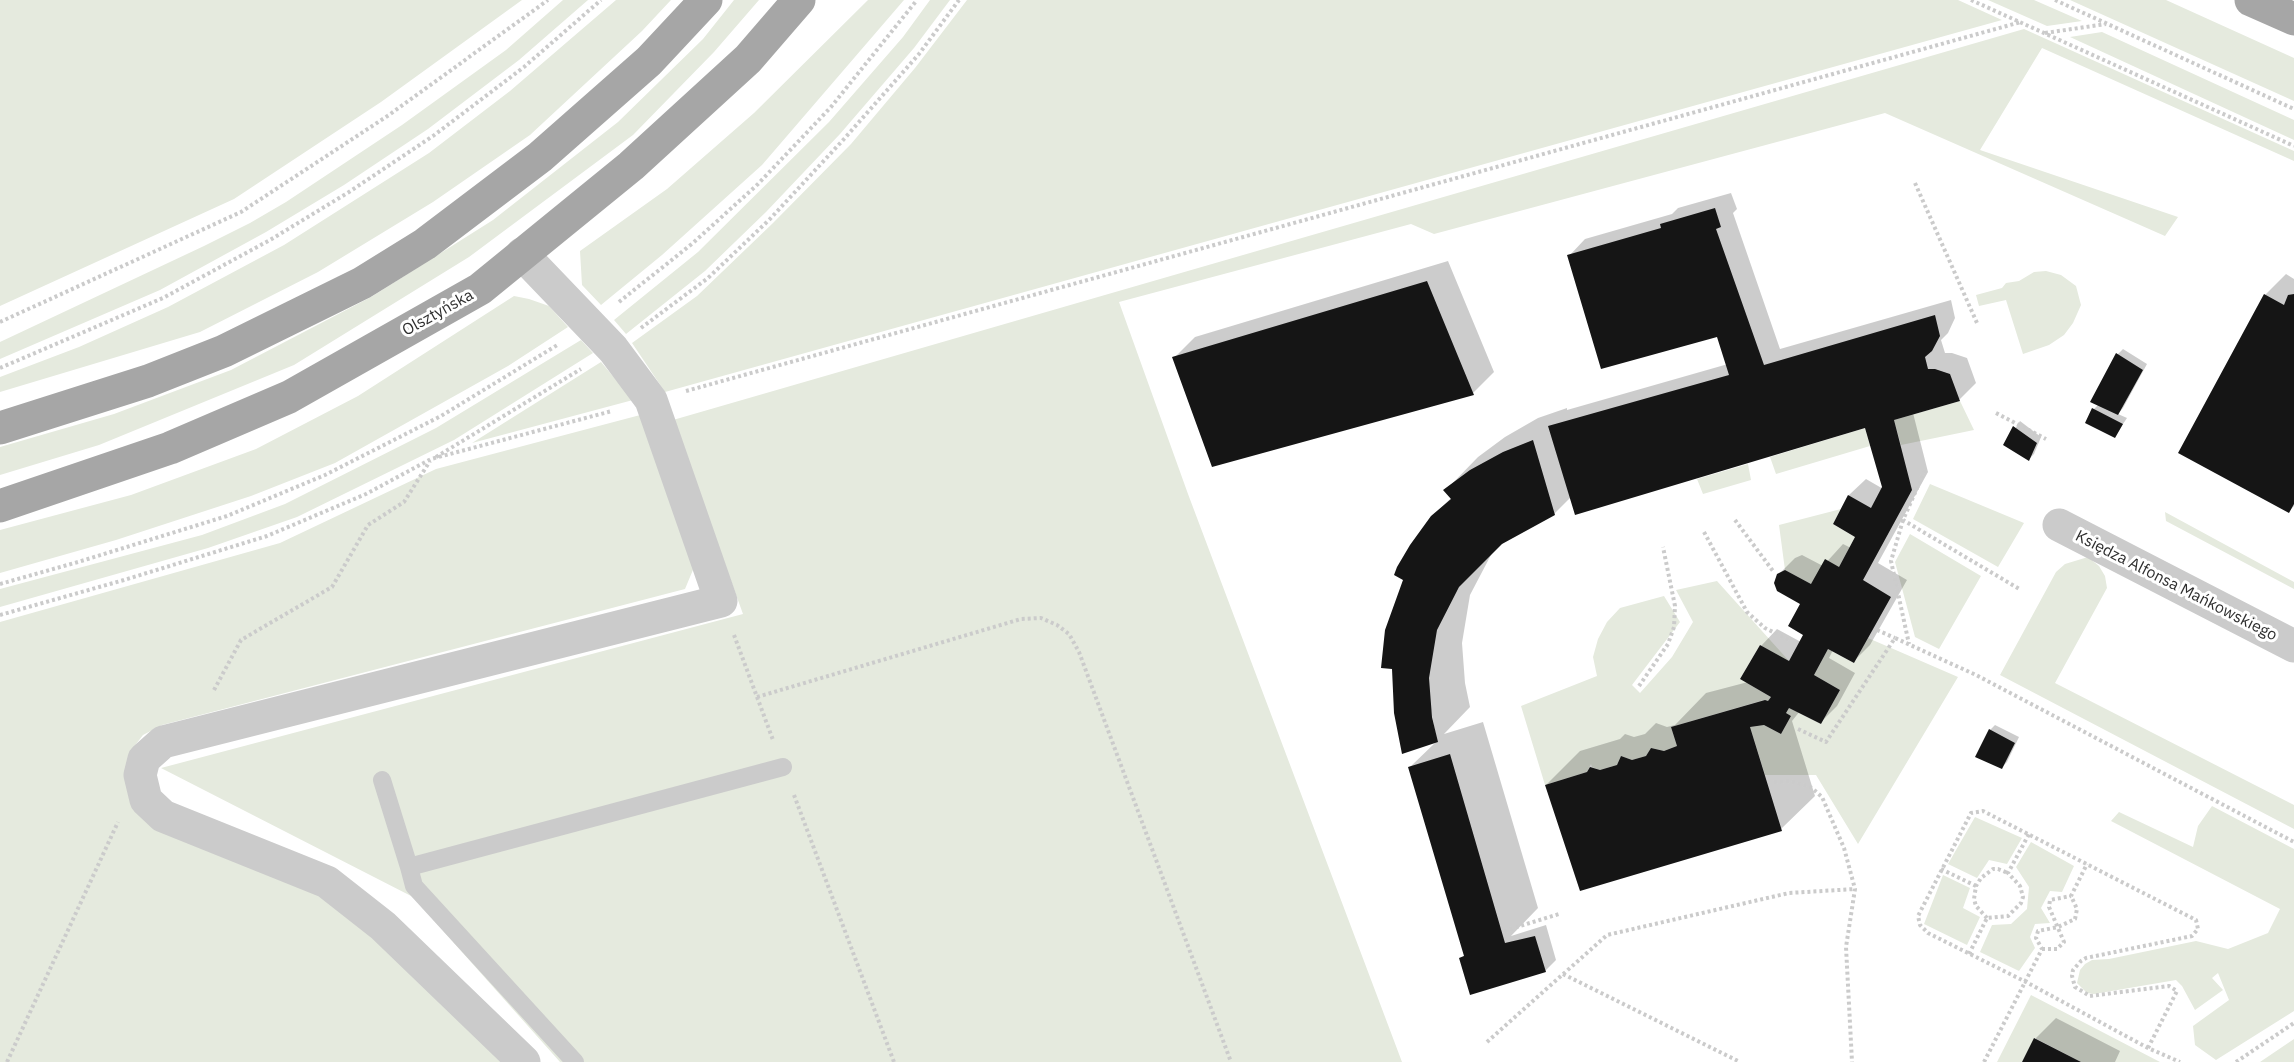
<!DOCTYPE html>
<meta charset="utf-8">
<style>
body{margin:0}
canvas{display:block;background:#fff}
</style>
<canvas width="2294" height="1062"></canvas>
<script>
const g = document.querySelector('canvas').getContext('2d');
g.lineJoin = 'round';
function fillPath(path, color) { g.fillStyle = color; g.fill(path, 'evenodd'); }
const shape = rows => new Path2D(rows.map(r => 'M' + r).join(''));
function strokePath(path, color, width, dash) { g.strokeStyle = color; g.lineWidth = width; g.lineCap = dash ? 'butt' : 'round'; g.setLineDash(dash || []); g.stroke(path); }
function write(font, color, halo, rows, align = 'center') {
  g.font = font + ' "IBM Plex Sans",sans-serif'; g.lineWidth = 6; g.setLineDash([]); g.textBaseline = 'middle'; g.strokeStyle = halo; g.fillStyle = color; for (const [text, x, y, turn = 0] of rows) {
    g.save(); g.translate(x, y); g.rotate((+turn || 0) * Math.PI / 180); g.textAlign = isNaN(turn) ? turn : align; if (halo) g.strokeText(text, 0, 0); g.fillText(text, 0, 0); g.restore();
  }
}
fillPath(shape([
 [0,0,522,0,381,102,234,199,0,306],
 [563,0,588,0,519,60,428,129,344,185,266,232,160,290,0,359,0,342,204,246,250,223,286,202,402,125,506,50],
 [616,0,671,0,642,31,530,135,433,202,318,272,200,332,0,392,0,377,79,347,168,307,284,245,429,153,510,91],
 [734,0,759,0,714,52,633,135,469,257,294,365,99,445,0,475,0,447,114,414,231,370,371,297,493,220,618,122,703,39],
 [868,0,904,0,762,165,662,255,601,305,582,285,580,251,667,189,754,113],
 [930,0,950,0,914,48,840,134,766,212,705,271,626,334,614,320,698,252,829,122,903,37],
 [967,0,1958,0,2002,20,665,392,632,343,697,296,773,223,851,144,915,68],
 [1988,0,2034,0,2082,21,2047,26],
 [2070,0,2166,0,2294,58,2294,101],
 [2024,29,2294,151,2294,161,2042,48,1980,150,2178,217,2165,236,1885,113,1434,234,1411,224,1119,302,1188,494,1402,1062,560,1062,413,897,161,768,743,614,673,420],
 [2102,32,2294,120,2294,140,2070,37],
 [2046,271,2061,275,2076,286,2081,305,2073,323,2064,335,2049,345,2023,354,2006,300,1979,306,1976,295,2002,288,2006,283,2019,281,2034,272],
 [514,296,529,299,549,306,568,327,508,366,335,463,251,496,116,540,0,573,0,530,131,495,256,449,358,396],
 [581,340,593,353,454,440,297,517,208,548,0,607,0,589,202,535,285,504,436,428],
 [601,362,633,400,472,443],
 [1960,401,1974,430,1901,445,1894,420],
 [644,414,695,565,685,589,162,725,143,735,133,748,126,782,321,888,508,1062,0,1062,0,622,280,543,436,469],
 [1865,428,1870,446,1776,474,1770,457],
 [1748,464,1751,480,1703,494,1697,479],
 [1930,484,2024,523,1998,567,1913,519],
 [1841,509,1833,524,1855,537,1839,567,1811,584,1785,570,1779,525],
 [2165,512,2294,582,2294,589,2166,521],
 [1910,534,1981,576,1939,649,1915,637,1895,562],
 [2088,557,2099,566,2105,576,2107,588,2055,683,2294,805,2294,829,2000,675,2056,572,2065,564],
 [1717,581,1789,661,1760,645,1740,679,1771,697,1768,701,1764,700,1671,727,1677,746,1664,751,1651,748,1646,756,1632,760,1621,756,1617,765,1600,770,1592,767,1591,764,1587,772,1545,785,1521,706,1597,676,1593,657,1598,639,1607,622,1620,608,1664,596,1680,622,1632,685,1640,693,1672,657,1693,622,1676,590],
 [1868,638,1958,677,1858,844,1816,775,1765,775,1750,727,1764,725,1781,734,1791,716,1786,713,1789,708,1821,724,1840,690,1814,675,1828,649,1854,663],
 [2212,806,2294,849,2294,1011,2216,1060,2195,1045,2193,1026,2229,1000,2218,973,2212,978,2223,990,2195,1010,2182,986,2176,980,2094,994,2087,993,2077,983,2080,970,2085,964,2092,960,2109,959,2196,941,2228,949,2268,933,2280,909,2111,821,2119,812,2193,847,2198,826],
 [1975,817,2022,838,2007,864,1989,860,1977,878,1948,864],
 [2031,842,2074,866,2062,892,2050,891,2041,908,2050,923,2035,924,2030,937,2035,948,2019,971,1980,952,1992,925,2011,924,2027,909,2029,887,2016,867],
 [1943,875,1970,888,1963,908,1980,917,1967,945,1924,924],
 [2031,995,2160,1062,2081,1062,2035,1038,2022,1062,1997,1062],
 [2294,1039,2294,1062,2260,1062]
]), '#e5eade');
fillPath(shape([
 [1731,193,1737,209,1733,213,1780,349,1951,300,1955,318,1948,333,1941,340,1945,353,1952,353,1967,358,1976,383,1960,399,1913,413,1928,472,1878,563,1907,580,1870,645,1854,661,1833,650,1829,658,1855,673,1837,706,1821,722,1800,711,1792,721,1815,796,1781,829,1546,785,1580,751,1620,739,1625,734,1634,737,1645,734,1656,723,1667,727,1675,725,1706,693,1748,682,1761,646,1777,629,1801,642,1805,635,1802,604,1778,575,1795,558,1802,555,1823,566,1843,544,1851,548,1857,537,1835,523,1849,495,1866,479,1885,490,1866,426,1571,497,1554,514,1502,543,1492,553,1470,595,1462,643,1465,683,1470,707,1444,734,1483,722,1538,908,1511,936,1546,925,1556,960,1545,971,1461,958,1465,955,1410,767,1437,741,1405,580,1432,517,1451,498,1445,491,1478,457,1505,437,1538,418,1567,408,1567,410,1728,364,1718,335,1569,256,1585,239,1672,214,1678,208],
 [1448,261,1494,372,1473,393,1174,358,1195,337],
 [2286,274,2294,279,2294,506,2289,511,2265,295],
 [2123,349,2147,364,2123,408,2118,414,2127,418,2115,436,2094,409,2099,404,2118,354],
 [2020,421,2041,437,2034,454,2029,459,2005,445],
 [1995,725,2019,737,2007,762,2001,768,1990,730],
 [2056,1018,2120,1051,2115,1062,2024,1062,2036,1038]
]), '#0003');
fillPath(shape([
 [1715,208,1721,227,1716,229,1764,365,1935,315,1940,336,1932,351,1925,357,1928,369,1935,369,1950,374,1960,401,1894,420,1912,490,1863,580,1891,597,1854,663,1828,649,1814,675,1840,690,1821,724,1789,708,1786,713,1791,716,1781,734,1764,725,1750,727,1782,831,1580,891,1545,785,1587,772,1590,767,1600,770,1617,765,1621,756,1632,760,1646,756,1651,748,1664,751,1677,746,1671,727,1765,700,1768,701,1771,697,1740,679,1760,645,1789,661,1803,635,1788,626,1800,604,1777,591,1774,583,1777,574,1785,570,1811,584,1825,559,1839,567,1855,537,1833,524,1848,495,1871,508,1882,487,1865,428,1575,515,1548,426,1729,375,1717,337,1601,369,1567,255,1661,228,1660,224],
 [1427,281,1474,395,1212,467,1172,357],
 [2264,294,2284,305,2288,295,2294,294,2294,504,2289,513,2178,453],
 [2116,353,2143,370,2118,415,2090,402],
 [2092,408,2123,424,2115,438,2085,423],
 [2013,426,2037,443,2029,461,2003,445],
 [1533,440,1555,515,1502,544,1459,587,1437,630,1429,678,1432,717,1438,742,1402,754,1394,713,1392,669,1381,668,1385,630,1403,580,1394,575,1397,567,1410,545,1431,516,1451,499,1443,490,1470,470,1503,452],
 [1989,729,2015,743,2002,769,1975,757],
 [1450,754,1505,943,1535,936,1546,972,1470,995,1459,958,1464,956,1408,767],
 [2034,1038,2081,1062,2022,1062]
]), '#151515');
strokePath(shape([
 [1971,0,2294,146],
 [2055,0,2294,109],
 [2045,33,2106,24],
 [1915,183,1977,323],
 [619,302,693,243,758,184,831,107,917,0],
 [0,322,241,212,389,115,548,0],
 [641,328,708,278,770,219,844,139,919,54,959,0],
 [0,368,163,298,270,240,349,192,433,136,524,67,601,0],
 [686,391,2021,22],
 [1996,413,2046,439],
 [436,457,581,369],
 [1925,470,1903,520,2021,590],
 [1735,520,1773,571],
 [1903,520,1891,561,1909,644],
 [1704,532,1747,612,1765,628,1791,641],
 [0,584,78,562,227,516,325,475,441,416,559,344],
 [0,615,124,580,267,536,366,494,431,459,612,411],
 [1877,630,1895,638],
 [734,635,773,740],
 [1639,686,1668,644,1674,627,1675,606,1663,547],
 [214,690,241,640,332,587,368,525,404,502,430,461],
 [757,697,1021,619,1041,618,1057,625,1069,634,1079,652,1231,1062],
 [1798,729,1826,742,1895,638,1976,675,2294,842],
 [1774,782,1789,781,1801,784,1812,788,1822,797,1844,848,1855,889,1846,947,1852,1062],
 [794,795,894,1062],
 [1941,869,1976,886],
 [1987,918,1976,906,1974,899,1976,886,1981,878,1993,869,1998,869,2008,873],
 [1504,931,1559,914],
 [2042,949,2057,949,2064,942,2049,907,2050,900,2071,896],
 [1969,954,1987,918,2008,916,2021,903,2023,897,2020,886,2008,873,2029,834],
 [1563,974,1738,1061],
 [1487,1042,1607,935,1789,893,1855,889],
 [2148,1048,2177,991,2169,986,2090,996,2075,987,2072,976,2073,970,2081,961,2086,958,2192,936,2198,929,2196,920,1983,811,1971,813,1918,916,1920,925,1928,933,2026,982,2148,1048,2180,1062],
 [7,1062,118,822],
 [1984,1062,2042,949,2036,938,2038,931,2058,927,2075,919,2077,909,2071,896,2087,864],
 [2236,1062,2294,1023]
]), '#cbcbcb', 4, [3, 3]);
strokePath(shape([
 [382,780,409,867],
 [575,1062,414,886,409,867,783,767]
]), '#cbcbcb', 18);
strokePath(shape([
 [522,254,613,349,651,400,721,601,163,742,144,759,140,775,146,800,163,816,327,882,383,926,524,1062],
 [2059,525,2294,646]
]), '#cbcbcb', 33);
strokePath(shape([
 [2251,0,2294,19],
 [0,428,148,381,224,351,362,283,425,244,540,157,649,61,706,0],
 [0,506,170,448,289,397,480,289,631,166,748,59,799,0]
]), '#a6a6a6', 33);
write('16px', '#2e2e2e', '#fff', [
 ["Olsztyńska",438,313,-29],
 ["Księdza Alfonsa Mańkowskiego",2176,586,27]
]);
</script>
